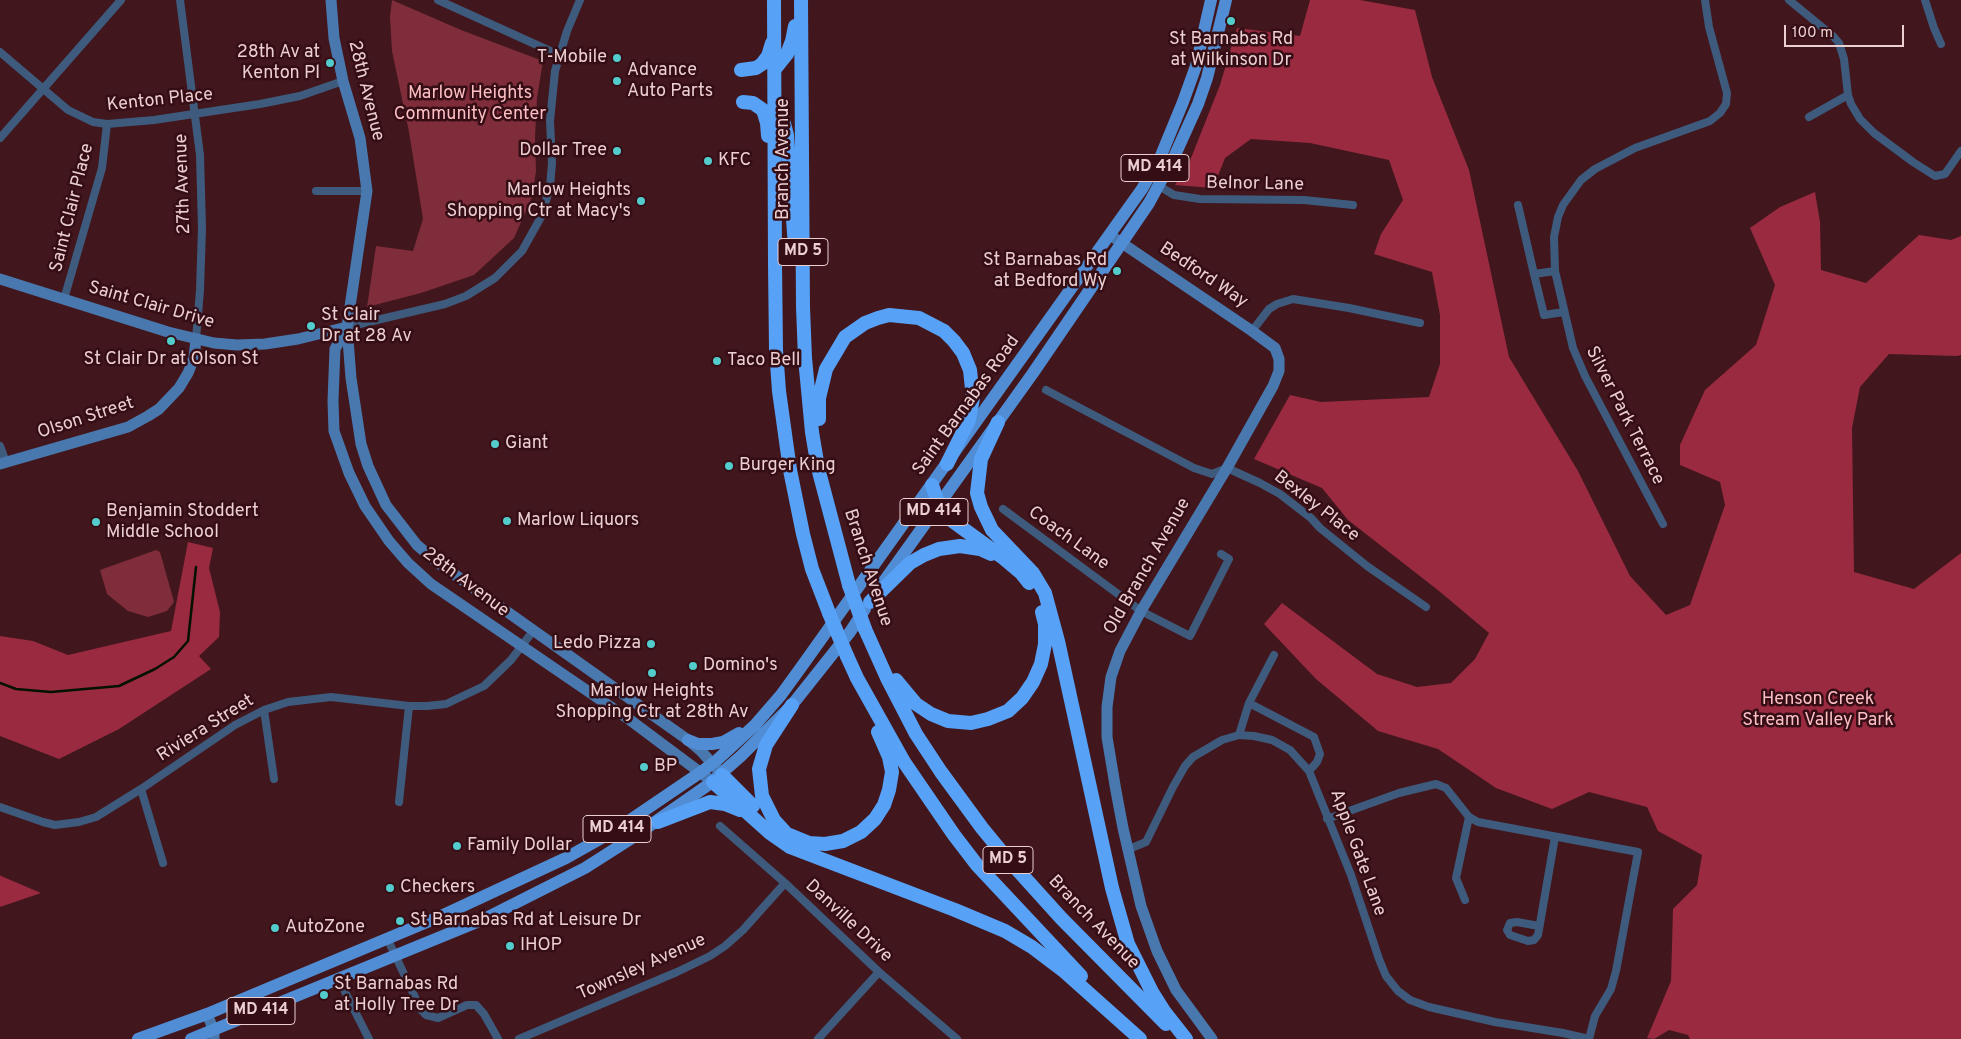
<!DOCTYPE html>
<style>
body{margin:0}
#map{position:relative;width:1961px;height:1039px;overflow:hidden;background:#41171d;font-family:Overpass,sans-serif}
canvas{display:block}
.scale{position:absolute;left:1784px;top:25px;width:120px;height:22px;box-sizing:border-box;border:2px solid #eccfd1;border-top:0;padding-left:6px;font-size:15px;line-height:18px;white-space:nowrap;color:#eccfd1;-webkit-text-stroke:4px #350d14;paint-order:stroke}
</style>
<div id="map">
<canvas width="1961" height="1039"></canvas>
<div class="scale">100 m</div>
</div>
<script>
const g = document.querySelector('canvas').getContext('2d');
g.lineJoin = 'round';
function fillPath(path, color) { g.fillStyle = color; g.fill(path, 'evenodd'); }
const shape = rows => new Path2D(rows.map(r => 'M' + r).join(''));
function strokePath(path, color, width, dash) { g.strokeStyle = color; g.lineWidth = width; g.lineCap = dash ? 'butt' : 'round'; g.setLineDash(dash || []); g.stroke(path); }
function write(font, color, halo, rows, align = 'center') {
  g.font = font + ' Overpass,sans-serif'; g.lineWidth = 5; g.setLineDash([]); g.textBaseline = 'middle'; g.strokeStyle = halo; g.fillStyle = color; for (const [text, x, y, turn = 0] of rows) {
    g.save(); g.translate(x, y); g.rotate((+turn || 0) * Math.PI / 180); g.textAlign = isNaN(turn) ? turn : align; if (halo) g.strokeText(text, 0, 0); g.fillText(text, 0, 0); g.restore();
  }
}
fillPath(shape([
 [392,0,461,30,543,61,537,98,535,137,536,171,532,197,514,238,474,275,421,293,367,307,376,246,413,251,423,219,409,132,392,51,390,17],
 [156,550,160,552,174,602,167,611,148,617,128,611,107,594,100,570]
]), '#7f2d3a');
fillPath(shape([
 [1310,0,1360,0,1415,10,1432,77,1469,170,1509,357,1578,471,1630,576,1666,615,1690,605,1725,505,1720,482,1680,465,1680,445,1705,390,1756,345,1775,285,1750,228,1780,207,1815,192,1820,222,1821,270,1866,283,1919,235,1951,240,1961,236,1961,355,1957,356,1889,354,1860,387,1852,428,1854,572,1914,589,1961,553,1961,1039,1690,1039,1688,1035,1669,1030,1654,1039,1647,1038,1671,981,1673,909,1697,885,1702,855,1658,831,1647,807,1589,792,1552,809,1496,788,1438,749,1378,731,1316,679,1264,624,1282,603,1377,674,1417,687,1451,683,1475,659,1489,633,1439,591,1348,520,1322,488,1254,459,1290,395,1321,402,1429,397,1440,364,1440,315,1432,272,1374,254,1381,234,1403,200,1389,160,1310,143,1251,139,1225,158,1213,188,1175,185,1189,163,1220,85,1237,28,1300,36],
 [188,542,213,548,209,568,220,612,219,637,199,656,211,669,119,729,59,759,0,736,0,636,33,641,68,655,171,631],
 [0,875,1,876,41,893,0,907]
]), '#992a40');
strokePath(shape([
 [0,683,16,689,51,692,119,686,155,669,174,657,188,641,196,567]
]), '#031100', 2.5);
strokePath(shape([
 [180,0,200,155,202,228,200,290,196,339],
 [438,0,559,55],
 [1789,0,1833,36,1839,43,1844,59,1848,95,1851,104,1860,119,1874,133,1913,162,1935,176,1945,174,1961,151],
 [1925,0,1934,28,1941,44],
 [0,52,68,110,93,122,107,124,154,120,260,104,300,96,343,81],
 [1809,117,1848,95],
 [0,138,121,0],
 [1159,186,1174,195,1200,199,1304,200,1353,205],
 [316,191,367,191],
 [1518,205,1534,274,1555,271],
 [1534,274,1544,315,1564,312],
 [64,299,102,168,107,124],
 [347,327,445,304,466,296,495,278,522,251,541,217,550,187,552,163,550,121,555,71,567,31,580,0],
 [1252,331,1269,309,1277,304,1293,299,1349,308,1420,323],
 [1046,390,1194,468,1212,474,1227,468,1260,483,1280,494,1311,518,1320,528,1367,566,1426,607],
 [0,446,6,462],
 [1003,509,1141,611,1190,636,1229,559,1221,554],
 [1663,524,1585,376,1573,348,1555,271,1554,237,1558,217,1563,205,1581,180,1595,169,1635,148,1710,121,1720,113,1726,104,1727,93,1709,27,1705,0],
 [1249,703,1314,737,1320,754,1317,762,1309,771],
 [264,710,274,779],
 [1239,735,1249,703,1274,655],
 [141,789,163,863],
 [399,802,409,706],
 [0,807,43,822,55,825,79,822,96,817,141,789,235,725,264,710,288,702,331,697,409,706,427,706,446,704,484,686,511,660,533,631],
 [1327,819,1399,793,1436,784,1446,788,1469,817,1478,822,1638,852,1616,971,1611,989,1595,1016,1589,1039],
 [720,826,785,883,879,972,957,1039],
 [1129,849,1146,842,1173,787,1185,766,1193,757,1222,740,1239,735,1254,736,1272,740,1290,750,1309,771,1351,875,1379,959,1386,976,1398,991,1410,1000,1429,1007,1495,1022,1563,1033,1589,1039],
 [1465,900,1456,878,1469,817],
 [1539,926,1517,922,1510,923,1507,930,1510,935,1528,941,1534,940,1538,935,1555,837],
 [387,938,421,1010,426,1015,438,1018,467,1005,476,1005,484,1014,498,1039],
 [338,978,369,1039],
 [519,1039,677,972,710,956,725,946,743,930,785,883],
 [818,1039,879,972]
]), '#3e5b7d', 8);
strokePath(shape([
 [331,0,334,38,343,81,360,138,367,191,347,327,351,378,361,444,368,466,386,505,417,545,437,562,688,740,701,751,718,770],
 [1110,235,1252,331,1275,348,1279,359,1279,371,1273,386,1227,468,1141,611,1120,651,1111,677,1107,707,1107,737,1116,791,1123,828,1141,906,1157,951,1176,990,1212,1039],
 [0,279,168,332,214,343,237,345,265,344,298,339,347,327],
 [347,327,335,349,333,401,334,431,349,473,365,506,389,541,408,563,431,584,630,720,713,782],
 [0,464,128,427,148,416,159,409,179,388,188,373,194,358,196,339],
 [207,1014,214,1031,214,1039]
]), '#4978ae', 11);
strokePath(shape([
 [882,584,1033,373,1149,203,1175,155,1198,104,1207,78,1226,0],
 [688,740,698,744,712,744,723,742,739,733],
 [138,1039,207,1014,439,917,566,858,614,831,701,772,717,760,755,725,781,695,802,666,1142,189,1160,158,1183,102,1196,66,1211,0],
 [191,1039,482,920,585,868,632,838,708,785,741,756,792,705,850,632,865,609]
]), '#518dd4', 12);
strokePath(shape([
 [774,0,775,264,776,350,779,391,790,470,803,534,812,569,829,613],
 [801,0,803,307,805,358,812,432,818,468,849,585],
 [775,69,787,54,792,41,795,26],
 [741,70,756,68,762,64,768,56,772,43],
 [743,102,753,103,763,110,767,123,768,136],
 [777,108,782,116,787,135,795,247],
 [819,419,819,398,826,369,845,337,865,323,878,318,889,315,919,318,944,331,954,341,963,353,970,370,973,398,969,420,947,464],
 [998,422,981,459,977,493,981,507,992,530,1033,573,1045,593,1058,641,1112,888,1128,944,1152,992,1164,1011,1186,1039],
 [932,485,939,505,947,517,1002,557,1021,573,1029,583],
 [870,602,910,563,924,555,939,549,960,546,980,549,991,554],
 [865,629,887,678,916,734,941,772,982,828,1005,856,1061,918,1166,1024],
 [847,656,857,678,904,762,954,835,977,865,1081,976],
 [896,680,916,704,931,714,948,721,971,723,988,719,1008,711,1022,698,1033,682,1041,664,1045,644,1045,624,1042,612],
 [722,775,753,806],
 [713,782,770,833,790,847,955,910,1005,931,1032,947,1065,972,1140,1039],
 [658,822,710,802,725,804,740,810],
 [777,826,787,834,809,843,825,844,843,841,861,832,875,819,884,805,889,790,892,772,889,757,878,732],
 [785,832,774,820,762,796,759,769,766,745,792,705]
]), '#57a1f7', 14);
strokePath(shape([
 [849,585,865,629],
 [829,613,847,656]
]), '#57a1f7', 14);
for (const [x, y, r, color] of [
 [1231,21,5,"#53cdcb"],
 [617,58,5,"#53cdcb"],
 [330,63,5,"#53cdcb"],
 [617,81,5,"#53cdcb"],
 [617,151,5,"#53cdcb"],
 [708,161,5,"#53cdcb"],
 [641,201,5,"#53cdcb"],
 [1117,271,5,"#53cdcb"],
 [311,326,5,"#53cdcb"],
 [171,341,5,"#53cdcb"],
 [717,361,5,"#53cdcb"],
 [495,444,5,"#53cdcb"],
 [729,466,5,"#53cdcb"],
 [507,521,5,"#53cdcb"],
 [96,522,5,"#53cdcb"],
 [651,644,5,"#53cdcb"],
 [693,666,5,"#53cdcb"],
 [652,673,5,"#53cdcb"],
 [644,767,5,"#53cdcb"],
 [457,846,5,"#53cdcb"],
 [390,888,5,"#53cdcb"],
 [400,921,5,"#53cdcb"],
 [275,928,5,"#53cdcb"],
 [510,946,5,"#53cdcb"],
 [324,995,5,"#53cdcb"]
]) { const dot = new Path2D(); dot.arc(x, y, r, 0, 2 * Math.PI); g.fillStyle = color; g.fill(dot); strokePath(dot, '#350d14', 2); }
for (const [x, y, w] of [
 [1155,168,68],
 [803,252,50],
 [934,512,68],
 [617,829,68],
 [1008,860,50],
 [261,1011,68]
]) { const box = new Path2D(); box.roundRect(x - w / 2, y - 13.5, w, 27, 4); g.fillStyle = '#350d14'; g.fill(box); strokePath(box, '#eccfd1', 1); }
write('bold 16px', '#eccfd1', null, [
 ["MD 414",1155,168],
 ["MD 5",803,252],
 ["MD 414",934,512],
 ["MD 414",617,829],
 ["MD 5",1008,860],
 ["MD 414",261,1011]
]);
write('18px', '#eccfd1', '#350d14', [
 ["St Barnabas Rd",1231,40,"center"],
 ["at Wilkinson Dr",1231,61,"center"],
 ["28th Av at",320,53,"right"],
 ["Kenton Pl",320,74,"right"],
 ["T-Mobile",607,58,"right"],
 ["Advance",627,71],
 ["Auto Parts",627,92],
 ["Dollar Tree",607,151,"right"],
 ["KFC",718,161],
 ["Marlow Heights",631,191,"right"],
 ["Shopping Ctr at Macy's",631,212,"right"],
 ["St Barnabas Rd",1107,261,"right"],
 ["at Bedford Wy",1107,282,"right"],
 ["St Clair",321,316],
 ["Dr at 28 Av",321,337],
 ["St Clair Dr at Olson St",171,360,"center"],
 ["Taco Bell",727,361],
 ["Giant",505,444],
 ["Burger King",739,466],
 ["Benjamin Stoddert",106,512],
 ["Middle School",106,533],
 ["Marlow Liquors",517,521],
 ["Ledo Pizza",641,644,"right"],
 ["Domino's",703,666],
 ["Marlow Heights",652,692,"center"],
 ["Shopping Ctr at 28th Av",652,713,"center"],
 ["BP",654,767],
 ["Family Dollar",467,846],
 ["Checkers",400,888],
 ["St Barnabas Rd at Leisure Dr",410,921],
 ["AutoZone",285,928],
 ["IHOP",520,946],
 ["St Barnabas Rd",334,985],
 ["at Holly Tree Dr",334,1006]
], 'left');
write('18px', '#eccfd1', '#350d14', [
 ["28th Avenue",365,91,76],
 ["Kenton Place",160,101,-6],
 ["Branch Avenue",784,159,-90],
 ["27th Avenue",184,184,-92],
 ["Belnor Lane",1255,185,1],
 ["Saint Clair Place",73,208,-76],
 ["Bedford Way",1203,276,34],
 ["Saint Clair Drive",151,306,16],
 ["Saint Barnabas Road",967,406,-54],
 ["Silver Park Terrace",1624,416,63],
 ["Olson Street",86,419,-18],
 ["Bexley Place",1316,507,38],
 ["Coach Lane",1068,539,36],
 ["Old Branch Avenue",1148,567,-60],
 ["Branch Avenue",867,568,72],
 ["28th Avenue",465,583,37],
 ["Riviera Street",206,729,-32],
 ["Apple Gate Lane",1357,853,70],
 ["Danville Drive",848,922,43],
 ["Branch Avenue",1093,923,46],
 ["Townsley Avenue",642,968,-24]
]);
write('18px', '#fcbfc4', '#350d14', [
 ["Marlow Heights",470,94],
 ["Community Center",470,115],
 ["Henson Creek",1818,700],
 ["Stream Valley Park",1818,721]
]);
</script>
